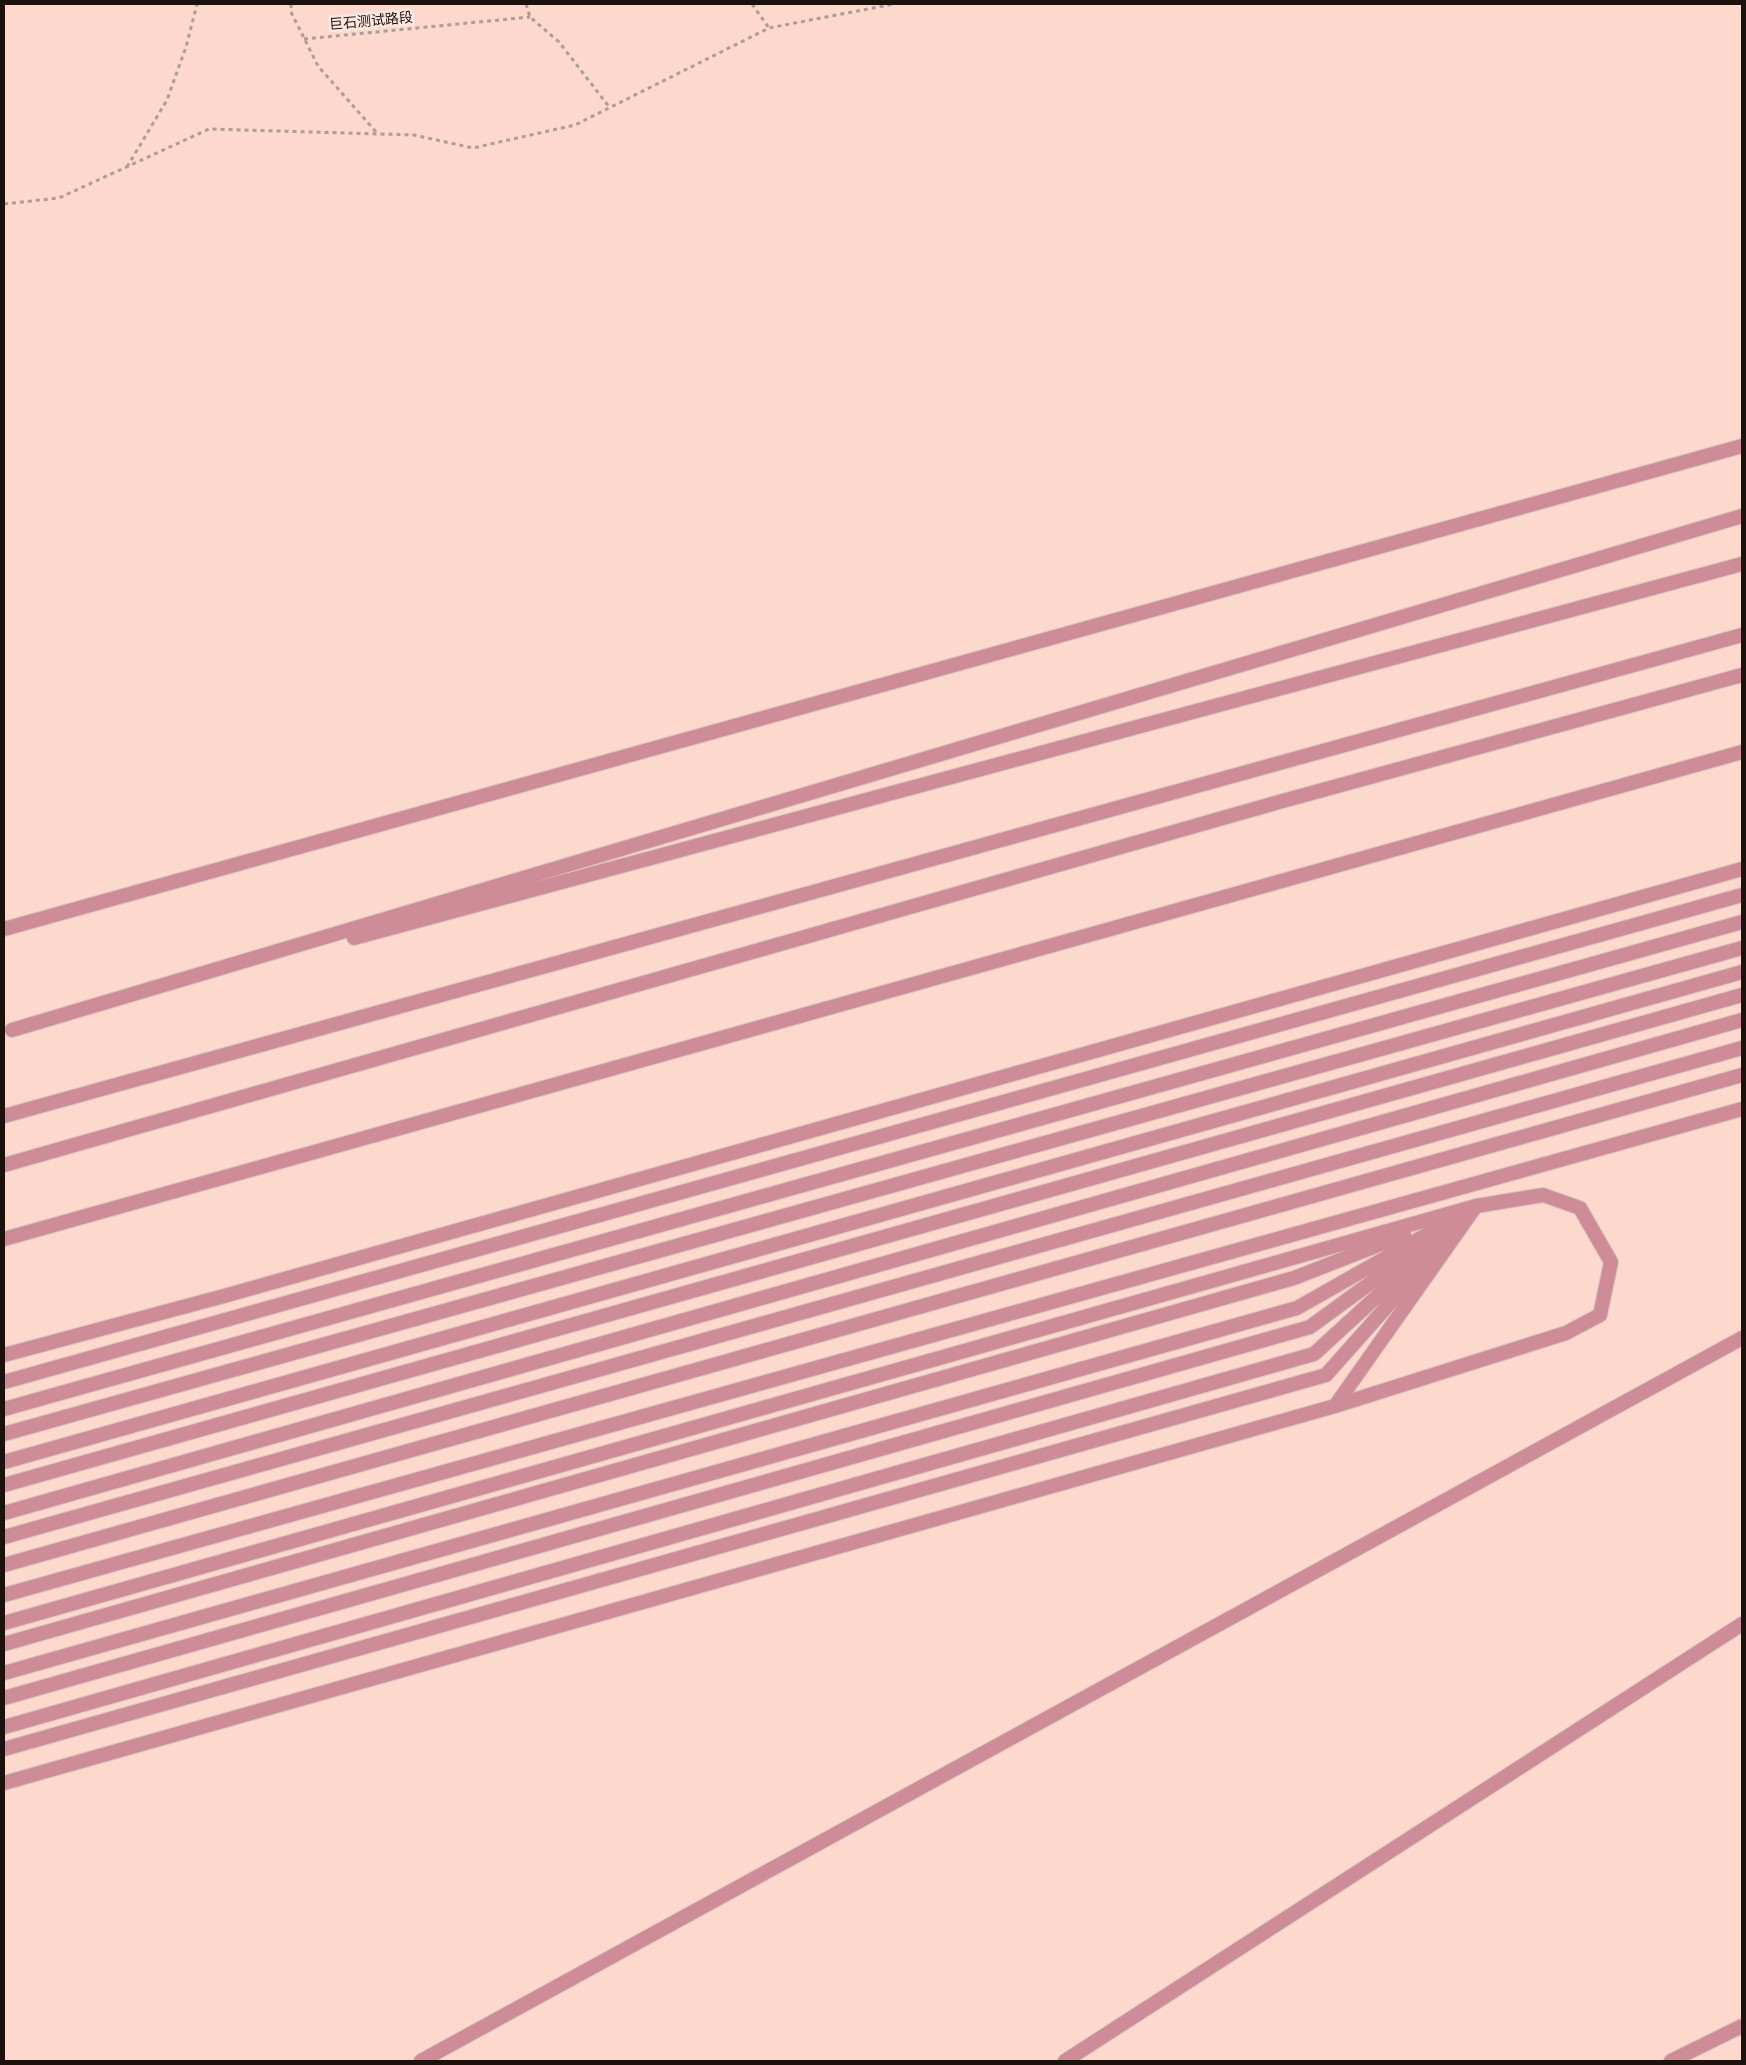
<!DOCTYPE html>
<meta charset="utf-8">
<style>
body{margin:0}
#map{position:relative;width:1746px;height:2065px;overflow:hidden;background:#ffe8e1;font-family:Lato,sans-serif}
canvas{display:block}
.frame{position:absolute;inset:0;border:5px solid #1d110d;pointer-events:none}
</style>
<div id="map">
<canvas width="1746" height="2065"></canvas>
<div class="frame"></div>
</div>
<script>
const g = document.querySelector('canvas').getContext('2d');
g.lineJoin = 'round';
function fillPath(path, color) { g.fillStyle = color; g.fill(path, 'evenodd'); }
const shape = rows => new Path2D(rows.map(r => 'M' + r).join(''));
function strokePath(path, color, width, dash) { g.strokeStyle = color; g.lineWidth = width; g.lineCap = dash ? 'butt' : 'round'; g.setLineDash(dash || []); g.stroke(path); }
function write(font, color, halo, rows, align = 'center') {
  g.font = font + ' Lato,"Noto Sans SC",sans-serif'; g.lineWidth = 5; g.setLineDash([]); g.textBaseline = 'middle'; g.strokeStyle = halo; g.fillStyle = color; for (const [text, x, y, turn = 0] of rows) {
    g.save(); g.translate(x, y); g.rotate((+turn || 0) * Math.PI / 180); g.textAlign = isNaN(turn) ? turn : align; if (halo) g.strokeText(text, 0, 0); g.fillText(text, 0, 0); g.restore();
  }
}
fillPath(shape([
 [4,4,1742,4,1742,2061,4,2061]
]), '#fdd8cc');
const service = shape([
 [4,929,1742,446],
 [354,938,1742,564],
 [12,1030,1742,516],
 [4,1116,1742,635],
 [4,1165,1279,802,1742,675],
 [4,1239,1742,752],
 [4,1355,224,1296,1742,869],
 [4,1382,1742,895],
 [4,1409,1742,922],
 [4,1434,1742,948],
 [4,1462,1742,972],
 [4,1485,1742,995],
 [4,1513,1742,1020],
 [4,1537,1742,1048],
 [4,1565,1742,1075],
 [4,1595,1742,1109],
 [4,1623,1476,1206,1543,1195,1580,1208,1611,1262,1600,1315,1566,1333,1335,1406],
 [4,1644,1294,1278,1404,1235],
 [4,1673,1297,1308,1454,1219],
 [4,1698,1310,1327,1421,1246],
 [4,1727,1314,1354,1455,1225],
 [4,1749,1326,1375,1429,1259],
 [4,1783,1335,1406,1476,1206],
 [421,2061,1742,1338],
 [1065,2061,1742,1624],
 [1671,2061,1742,2026]
]);
strokePath(service, '#dbc6bf', 16);
strokePath(shape([
 [291,4,291,12,318,66,377,133],
 [526,4,530,17,559,42,610,108],
 [752,4,769,28],
 [304,39,530,17],
 [127,167,167,100,186,47,197,4],
 [4,204,59,198,209,129,414,135,473,148,575,125,769,28,894,4]
]), '#af9c96', 3, [4, 4]);
strokePath(service, '#ce8c99', 14);
write('14px', '#1d110d', '#ffe8e1', [
 ["巨石测试路段",371,21,-5]
]);
</script>
